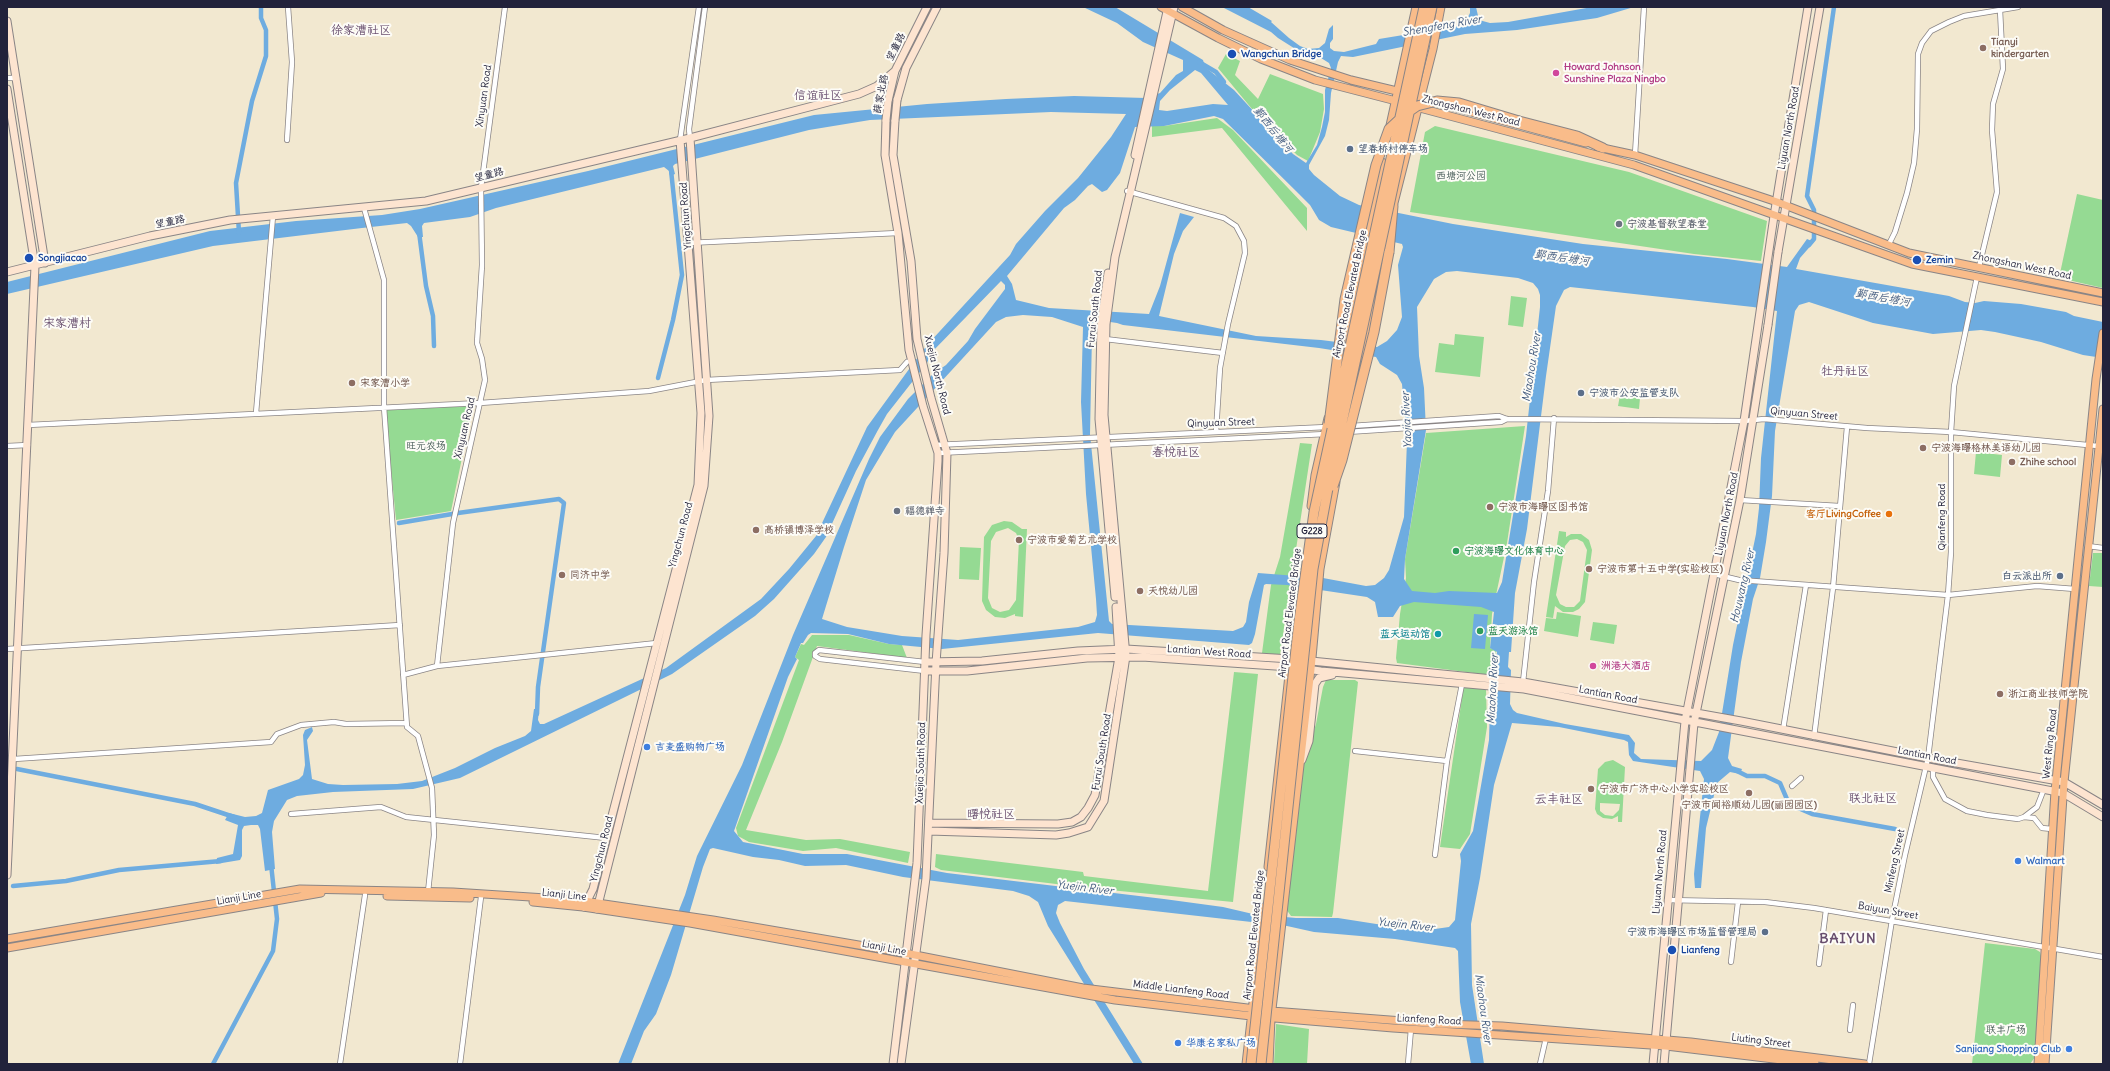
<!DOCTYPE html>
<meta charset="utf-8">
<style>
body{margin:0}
#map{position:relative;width:2110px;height:1071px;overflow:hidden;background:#f2e8d0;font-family:Delius,sans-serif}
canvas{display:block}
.frame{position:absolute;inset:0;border:8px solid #22223b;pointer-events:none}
</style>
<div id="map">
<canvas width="2110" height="1071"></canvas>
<div class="frame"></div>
</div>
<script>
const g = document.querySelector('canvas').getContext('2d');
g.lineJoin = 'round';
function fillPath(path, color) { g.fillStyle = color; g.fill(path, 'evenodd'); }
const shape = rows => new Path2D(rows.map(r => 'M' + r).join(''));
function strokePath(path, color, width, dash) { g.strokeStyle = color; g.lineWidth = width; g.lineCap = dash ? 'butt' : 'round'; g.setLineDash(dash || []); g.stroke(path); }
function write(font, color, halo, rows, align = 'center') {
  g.font = font + ' Delius,"LXGW WenKai TC",sans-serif'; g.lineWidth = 4; g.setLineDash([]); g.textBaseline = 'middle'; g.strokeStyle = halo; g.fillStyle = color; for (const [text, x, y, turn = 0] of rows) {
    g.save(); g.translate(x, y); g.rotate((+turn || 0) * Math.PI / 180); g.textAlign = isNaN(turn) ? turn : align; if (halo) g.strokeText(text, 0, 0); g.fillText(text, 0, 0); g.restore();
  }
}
fillPath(shape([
 [1226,54,1240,61,1235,75,1258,99,1270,74,1323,94,1324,109,1320,132,1308,161,1297,155,1257,115,1218,68],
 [1217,118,1233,130,1307,208,1307,231,1222,128,1152,137,1152,126,1164,126],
 [1435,126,1629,172,1767,221,1761,261,1694,254,1410,212,1425,132],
 [2077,194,2103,200,2103,288,2059,278],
 [1511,296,1527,298,1523,327,1508,325],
 [1455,334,1484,337,1480,377,1435,372,1439,343,1454,345],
 [1620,395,1640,398,1639,409,1618,406],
 [473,405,451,511,396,520,385,408],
 [1525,426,1507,543,1492,614,1490,648,1496,650,1495,667,1491,668,1489,675,1397,663,1396,658,1400,614,1406,578,1405,559,1426,433],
 [1300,443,1312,444,1280,655,1262,653,1271,585,1280,557],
 [1976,452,2002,455,2000,477,1974,474],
 [1004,521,1012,522,1022,529,1027,529,1023,617,1015,616,1015,614,1005,618,995,617,986,610,982,601,984,537,992,525],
 [1008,528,1016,533,1019,540,1016,600,1009,610,1000,612,992,608,988,598,991,541,996,532],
 [1559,531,1566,532,1566,537,1571,534,1581,534,1589,540,1592,550,1585,602,1579,609,1573,612,1563,612,1555,606,1553,618,1546,617],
 [1577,539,1583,542,1587,550,1580,601,1574,607,1566,607,1560,604,1556,595,1565,546,1570,540],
 [960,547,981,548,979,580,959,579],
 [2093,553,2103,553,2103,587,2089,586],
 [1557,612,1581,616,1578,637,1544,631,1546,618,1556,619],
 [1593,622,1617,625,1614,644,1590,640],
 [812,635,849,635,889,644,902,645,907,658,817,646,782,742,746,830,806,840,840,839,910,852,908,863,836,848,803,851,749,842,738,836,736,828,799,660,795,657,801,644,804,645],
 [1234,672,1258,674,1233,902,1089,888,941,870,935,867,936,854,1083,872,1084,876,1208,891],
 [1326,680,1355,680,1358,682,1333,913,1332,917,1291,916,1286,909,1301,773,1316,724,1323,687],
 [1464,684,1486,689,1487,727,1470,834,1460,849,1440,847],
 [1613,760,1625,767,1622,822,1618,822,1618,816,1612,819,1603,818,1597,814,1595,809,1598,769,1605,762],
 [1600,803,1620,804,1619,810,1613,816,1605,815,1600,811],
 [1985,943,2035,949,2040,952,2041,956,2035,1057,2030,1064,1972,1064],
 [1276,1024,1309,1029,1307,1064,1274,1064]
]), '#95da93');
fillPath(shape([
 [1083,7,1115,7,1203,60,1205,67,1234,90,1293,154,1306,163,1317,145,1322,127,1325,112,1325,90,1331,68,1329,63,1321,58,1297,50,1278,38,1271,32,1222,7,1248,7,1272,21,1271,22,1289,38,1300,46,1308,49,1319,48,1325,43,1329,29,1333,25,1333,39,1330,43,1330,48,1334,51,1344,52,1376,44,1379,39,1464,25,1470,13,1470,7,1476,7,1479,20,1490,23,1508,22,1592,7,1634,7,1597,18,1517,30,1465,34,1353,57,1341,56,1338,62,1331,93,1329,120,1325,136,1309,165,1309,169,1314,175,1340,196,1359,205,1453,224,1583,244,1727,259,1787,267,1807,239,1814,242,1800,258,1796,269,1949,296,1965,302,1975,303,1984,301,2021,304,2066,312,2074,316,2103,322,2103,358,2083,355,2041,342,1995,332,1981,330,1933,334,1873,323,1809,302,1799,305,1795,311,1775,431,1772,496,1766,542,1760,578,1753,599,1741,662,1728,758,1732,766,1742,769,1740,774,1730,772,1717,783,1706,828,1701,888,1695,888,1694,874,1704,779,1700,771,1633,761,1629,755,1628,742,1624,740,1559,727,1512,723,1494,785,1480,878,1471,924,1472,985,1484,1064,1471,1064,1460,1002,1458,951,1455,948,1395,939,1314,932,1287,926,1065,901,1058,905,1056,913,1060,923,1084,969,1143,1064,1134,1064,1048,926,1038,902,1029,896,1013,891,903,877,846,865,805,866,779,860,753,857,713,848,710,849,703,867,671,975,656,1014,644,1031,631,1064,618,1064,685,895,697,856,742,765,793,635,869,459,880,437,908,399,933,374,946,365,968,341,975,329,1005,289,1005,285,1001,281,932,352,927,363,887,414,878,430,856,471,826,537,814,554,774,599,755,616,672,674,460,778,413,789,333,792,297,796,287,800,274,821,272,832,275,869,265,871,260,829,258,825,251,825,244,826,242,830,242,856,240,860,216,864,217,858,233,854,238,825,225,820,229,813,245,817,256,816,262,813,268,790,299,779,303,775,305,765,303,735,305,730,312,727,313,731,307,740,312,779,328,784,343,785,397,784,422,781,455,768,495,748,525,736,531,731,534,709,539,709,538,720,540,724,544,724,666,668,761,599,789,569,816,536,867,427,912,365,928,344,1010,255,1016,244,1045,211,1078,178,1111,137,1126,114,1051,112,870,120,809,130,675,164,673,166,675,174,670,176,669,171,664,167,496,208,470,217,424,223,422,226,423,237,418,237,411,226,407,223,362,228,213,246,7,294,7,282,210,231,296,221,382,215,420,209,588,171,814,115,927,104,1006,99,1074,96,1146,98,1160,93,1176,75,1183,71,1183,60,1143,42,1117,23],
 [1195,70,1201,73,1228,105,1213,104,1167,111,1159,110,1160,101,1170,90],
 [1214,116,1223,119,1299,194,1310,205,1319,220,1331,227,1402,244,1403,247,1398,265,1402,317,1397,330,1387,341,1377,347,1321,340,1256,336,1159,316,1174,254,1183,231,1194,217,1180,213,1160,286,1149,314,1049,308,1016,300,1012,284,1007,276,1064,208,1075,200,1088,186,1092,184,1102,192,1107,190,1120,173,1135,127,1164,126],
 [1457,271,1518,278,1533,283,1538,289,1540,295,1540,307,1526,436,1502,582,1497,593,1449,591,1435,593,1412,591,1404,579,1405,559,1426,430,1424,388,1419,356,1417,307,1434,279,1446,272],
 [1570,287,1753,307,1777,311,1761,458,1759,508,1756,534,1733,645,1719,732,1712,750,1701,761,1641,759,1634,753,1635,743,1629,735,1565,724,1517,713,1513,710,1510,704,1511,670,1508,667,1509,652,1511,652,1515,593,1527,529,1546,376,1556,306,1564,290],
 [1023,315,1052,317,1083,327,1081,402,1086,494,1096,599,1097,615,1095,622,1078,627,958,640,902,636,847,627,822,619,844,547,866,480,887,445,895,432,996,322,1006,317],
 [1097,320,1117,323,1123,325,1319,348,1376,357,1380,364,1397,375,1402,384,1407,441,1404,517,1389,570,1384,578,1375,585,1366,586,1323,578,1258,573,1249,602,1246,622,1243,627,1233,631,1112,624,1109,621,1090,434,1092,334,1093,323],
 [1266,584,1287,585,1367,597,1375,602,1378,617,1393,617,1400,606,1414,602,1481,607,1494,612,1490,648,1497,652,1495,667,1491,670,1489,740,1473,831,1460,854,1461,861,1455,920,1449,927,1421,931,1338,918,1296,918,1253,914,1223,907,1164,899,947,873,847,854,803,854,743,842,734,831,788,677,797,659,795,657,801,643,803,643,808,635,811,633,848,634,889,644,942,649,1098,633,1249,645,1252,643,1255,634,1264,585],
 [1474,614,1488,615,1485,649,1471,648]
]), '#6eace0');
strokePath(shape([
 [1199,62,1216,72,1224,82],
 [419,232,426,286,433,316,434,346],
 [239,233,236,183,252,101,266,56,266,30,261,18,261,7],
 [1809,245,1814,239,1814,210,1807,196,1834,7],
 [658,378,673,320,682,275,671,170],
 [399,523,458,513,559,499,564,503,538,687,537,714],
 [17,769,195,804,234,817],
 [1735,770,1747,776,1765,776,1780,783,1789,804,1812,814,1895,829],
 [13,886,66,881,119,870,221,861],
 [213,1064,273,951,277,919,271,864]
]), '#6eace0', 4.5);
const street = shape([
 [7,78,17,78],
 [690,138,689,129,705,7],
 [287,140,292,62,288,7],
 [680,140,699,7],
 [1635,155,1644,7],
 [1127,191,1224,218,1236,226,1244,241,1245,253,1228,324,1220,368,1216,432],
 [364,208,384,280,384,407,407,727,418,736,432,788,434,835,428,892],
 [688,243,898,233],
 [1889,244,1895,232,1907,193,1914,163,1917,129,1918,54,1922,43,1931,31,1949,22,1964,16,2018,7],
 [1979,267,1997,192,1992,130,1993,104,2003,69,2000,10],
 [1105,339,1223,353],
 [256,413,273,216],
 [28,425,480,403,649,391,706,380,900,370,907,362],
 [1351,426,1499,416,1507,419,1744,421,1764,419,1867,428,1951,432,2098,446],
 [1347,432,1501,422,1507,419],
 [935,445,1327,427],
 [7,446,28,445],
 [938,453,1326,434],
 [1740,500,1839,506],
 [2088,546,2103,548],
 [1714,574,1739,580,1948,595,2037,586,2075,589],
 [7,649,400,625],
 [437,666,453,523,485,380,482,359,477,343,482,265,481,188,505,7],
 [925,671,820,659,815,656,815,653,819,650,925,662],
 [403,675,437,666,657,643],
 [1523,682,1534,582,1548,491,1554,418],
 [1783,730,1806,585],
 [1814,737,1833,588,1847,427],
 [1355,751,1447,761],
 [14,759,271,742,277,734,301,725,334,722,346,724,406,723],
 [1933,767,1933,777,1945,799,1967,811,1987,815,2018,819,2024,817,2037,807,2044,789],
 [1792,786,1801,778],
 [291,814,381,807,406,817,606,838],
 [2024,817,2034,818,2042,828,2052,829],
 [1435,855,1447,761,1462,684],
 [1667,900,1765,902,1814,908,2103,957],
 [1731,962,1738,902],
 [1819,964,1826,910],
 [1850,1030,1853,1005],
 [340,1064,365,895],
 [460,1064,481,897],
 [1408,1064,1411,1029],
 [1540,1064,1546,1038],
 [1869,1064,1892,920,1905,855,1928,758,1948,595,1951,552,1951,432,1954,386,1977,277]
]);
const secondary = shape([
 [7,21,45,263],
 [7,89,35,266,7,875],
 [897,100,906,68,937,7],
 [888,101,895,71],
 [886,120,885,155,898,233,909,350,923,406,938,453,938,461,926,635,917,863,893,1064],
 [895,120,893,155,911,261,917,339,931,398,947,453,944,553,936,663,926,878,901,1064],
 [1135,155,1168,7],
 [1778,252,1820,7],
 [7,272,150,236,230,220,426,201,690,138,859,94,877,86,895,71,927,7],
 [1108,273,1101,324,1099,419,1115,597],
 [925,662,982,661,1078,651,1126,649,1291,659,1523,682,1741,721,1928,758,2064,782,2103,805],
 [925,671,967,671,1087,658,1142,657,1290,667,1321,671,1524,689,2063,793,2103,817],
 [1302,760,1309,741,1315,684,1319,678,1332,675],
 [929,823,1058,824,1072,822,1081,817,1088,808,1095,795,1119,657,1116,607],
 [929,831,1056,835,1069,833,1088,827,1104,801,1126,656,1104,415,1106,324,1115,257,1174,7],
 [584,907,593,889,698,485,701,413,680,140],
 [597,909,704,486,709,416,690,138],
 [1653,1064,1685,721,1744,421,1774,216,1808,7],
 [1664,1064,1694,723,1740,500,1768,325]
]);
const primary = shape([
 [1161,7,1218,38,1261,59,1315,80,1400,102],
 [1182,7,1223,30,1290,60,1351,80,1401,92],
 [1438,103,1586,143],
 [1416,107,1634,165,1912,264,2103,302],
 [1389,130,1416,7],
 [1598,147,1635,155,1777,202,1909,253,2103,293],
 [1392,211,1433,49,1441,7],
 [1352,403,1387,237],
 [1311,506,1315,475,1328,418],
 [1268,867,1289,675],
 [387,896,470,898],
 [533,902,583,907,690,923,1115,1000,1251,1016,1393,1028,1666,1046,1815,1064],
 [7,939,300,889,453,892,577,900,713,920,905,953,1083,988,1272,1011,1442,1024,1502,1026,1691,1042,1865,1064],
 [7,948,321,893],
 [1246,1064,1264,907],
 [1269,1064,1271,1018,1311,669,1320,569,1336,482],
 [2038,1064,2055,791,2096,379,2103,333],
 [2045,1064,2064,782,2103,409]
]);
const highway = shape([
 [1519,121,1577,136,1603,148],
 [1389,252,1393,206],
 [1342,339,1348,323,1376,183,1382,163]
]);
strokePath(street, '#8a8586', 6);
strokePath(secondary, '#8a8586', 9);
strokePath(primary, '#8a8586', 9);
strokePath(highway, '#8a8586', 11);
strokePath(street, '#fff', 4.5);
strokePath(secondary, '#fde4d0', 7);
strokePath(primary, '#f9bc8a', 7);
strokePath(highway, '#f9bc8a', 9);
const secondaryBridge = shape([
 [886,120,888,101],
 [895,120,897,100],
 [1768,325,1778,252]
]);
const highwayBridge = shape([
 [1329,424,1345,299,1376,165,1389,129,1404,115,1417,106,1437,101,1459,103,1519,121],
 [1333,486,1342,460,1374,332,1389,252],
 [1251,1064,1299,621,1314,512,1424,7],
 [1261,1064,1313,569,1329,483,1432,7]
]);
strokePath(secondaryBridge, '#8a8586', 9, []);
strokePath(highwayBridge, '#8a8586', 11, []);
strokePath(secondaryBridge, '#fde4d0', 7);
strokePath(highwayBridge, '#f9bc8a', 9);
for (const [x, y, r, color] of [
 [1983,48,4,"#8d6e63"],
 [1232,54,5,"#1a4fb4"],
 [1556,73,4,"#d1479c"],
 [1350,149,4,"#5c6f8a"],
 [1619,224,4,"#6b7280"],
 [29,258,5,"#1a4fb4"],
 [1917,260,5,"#1a4fb4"],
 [352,383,4,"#8d6e63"],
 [1581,393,4,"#5c6f8a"],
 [1923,448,4,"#8d6e63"],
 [2012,462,4,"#8d6e63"],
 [1490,507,4,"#8d6e63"],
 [897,511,4,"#6b7280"],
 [1889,514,4,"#e8710a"],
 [756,530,4,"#8d6e63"],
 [1019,540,4,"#8d6e63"],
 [1456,551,4,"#2e9e5b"],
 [1589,569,4,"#8d6e63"],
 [562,575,4,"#8d6e63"],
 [2060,576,4,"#5c6f8a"],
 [1140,591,4,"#8d6e63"],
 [1480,631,4,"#2e9e5b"],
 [1438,634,4,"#0f9aa8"],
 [1593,666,4,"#d1479c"],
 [2000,694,4,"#8d6e63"],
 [647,747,4,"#3f7fe0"],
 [1591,789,4,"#8d6e63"],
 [1749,793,4,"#8d6e63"],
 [2018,861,4,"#3f7fe0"],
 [1765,932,4,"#5c6f8a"],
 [1672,950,5,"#1a4fb4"],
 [1178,1043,4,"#3f7fe0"],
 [2069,1049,4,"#3f7fe0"]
]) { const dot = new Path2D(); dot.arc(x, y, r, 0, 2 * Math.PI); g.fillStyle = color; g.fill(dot); strokePath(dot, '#fdfcf7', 1.5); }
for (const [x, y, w] of [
 [1312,531,30]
]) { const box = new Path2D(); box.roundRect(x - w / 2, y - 7, w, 14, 3); g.fillStyle = '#fdfcf7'; g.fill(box); strokePath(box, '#22223b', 1); }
write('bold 9px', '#22223b', null, [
 ["G228",1312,531]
]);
write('bold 10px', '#785e54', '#fdfcf7', [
 ["Tianyi",1991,42],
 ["kindergarten",1991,54],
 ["宋家漕小学",360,383],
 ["宁波海曙格林美语幼儿园",1931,448],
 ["Zhihe school",2020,462],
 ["宁波市海曙区图书馆",1498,507],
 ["高桥镇博泽学校",764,530],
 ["宁波市爱菊艺术学校",1027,540],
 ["宁波市第十五中学(实验校区)",1597,569],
 ["同济中学",570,575],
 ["天悦幼儿园",1148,591],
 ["浙江商业技师学院",2008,694],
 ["宁波市广济中心小学实验校区",1599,789],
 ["宁波市闻裕顺幼儿园(丽园园区)",1749,805,"center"]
], 'left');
write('10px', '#22223b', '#fdfcf7', [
 ["望童路",896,47,-63],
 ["薛家北路",881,94,-79],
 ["Xinyuan Road",484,96,-82],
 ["Zhongshan West Road",1471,111,14],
 ["Liyuan North Road",1789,128,-80],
 ["望童路",489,175,-14],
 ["Yingchun Road",686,216,-94],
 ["望童路",170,222,-11],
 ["Zhongshan West Road",2022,266,12],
 ["Airport Road Elevated Bridge",1350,294,-78],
 ["Furui South Road",1095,309,-84],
 ["Xuejia North Road",937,375,76],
 ["Qinyuan Street",1804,414,5],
 ["Qinyuan Street",1221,423,-2],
 ["Xinyuan Road",465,428,-77],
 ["Liyuan North Road",1727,514,-79],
 ["Qianfeng Road",1942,517,-90],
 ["Yingchun Road",681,535,-75],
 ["Airport Road Elevated Bridge",1290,613,-83],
 ["Lantian West Road",1209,652,4],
 ["Lantian Road",1608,695,11],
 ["West Ring Road",2050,744,-84],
 ["Furui South Road",1102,752,-81],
 ["Lantian Road",1927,756,11],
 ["Xuejia South Road",921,763,-88],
 ["Yingchun Road",602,849,-76],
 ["Minfeng Street",1895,861,-78],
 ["Liyuan North Road",1660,872,-85],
 ["Lianji Line",564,895,6],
 ["Lianji Line",239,898,-10],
 ["Baiyun Street",1888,911,10],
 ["Airport Road Elevated Bridge",1254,935,-84],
 ["Lianji Line",884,948,11],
 ["Middle Lianfeng Road",1181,990,7],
 ["Lianfeng Road",1429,1020,3],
 ["Liuting Street",1761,1041,7]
]);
write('bold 10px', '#164399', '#fdfcf7', [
 ["Wangchun Bridge",1241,54],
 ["Songjiacao",38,258],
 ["Zemin",1926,260],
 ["Lianfeng",1681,950]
], 'left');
write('bold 10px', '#b23c85', '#fdfcf7', [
 ["Howard Johnson",1564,67],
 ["Sunshine Plaza Ningbo",1564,79],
 ["洲港大酒店",1601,666]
], 'left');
write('bold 10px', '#4e5e75', '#fdfcf7', [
 ["望春桥村停车场",1358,149],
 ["宁波市公安监管支队",1589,393],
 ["白云派出所",2052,576,"right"],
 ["宁波市海曙区市场监督管理局",1757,932,"right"]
], 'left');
write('10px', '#445955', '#fdfcf7', [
 ["西塘河公园",1461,176],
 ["旺元农场",426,446],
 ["联丰广场",2006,1030]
]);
write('bold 10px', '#5b616d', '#fdfcf7', [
 ["宁波基督教望春堂",1627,224],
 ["福德禅寺",905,511]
], 'left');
write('bold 10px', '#c56008', '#fdfcf7', [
 ["客厅LivingCoffee",1881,514]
], 'right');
write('bold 10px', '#27864d', '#fdfcf7', [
 ["宁波海曙文化体育中心",1464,551],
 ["蓝天游泳馆",1488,631]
], 'left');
write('bold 10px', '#0d838f', '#fdfcf7', [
 ["蓝天运动馆",1430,634]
], 'right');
write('bold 10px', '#366cbe', '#fdfcf7', [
 ["吉麦盛购物广场",655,747],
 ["Walmart",2026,861],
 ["华康名家私广场",1186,1043],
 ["Sanjiang Shopping Club",2061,1049,"right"]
], 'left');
write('italic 11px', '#40597d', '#fdfcf7', [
 ["Shengfeng River",1442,26,-10],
 ["鄞西后塘河",1273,130,51],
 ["鄞西后塘河",1562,258,8],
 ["鄞西后塘河",1883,298,10],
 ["Miaohou River",1532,367,-81],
 ["Yaojia River",1407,420,-93],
 ["Houwang River",1743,586,-77],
 ["Miaohou River",1493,689,-87],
 ["Yuejin River",1085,888,7],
 ["Yuejin River",1406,925,6],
 ["Miaohou River",1483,1009,82]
]);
write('12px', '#684e6e', '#fdfcf7', [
 ["徐家漕社区",361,31],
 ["信谊社区",818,96],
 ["宋家漕村",67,324],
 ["牡丹社区",1845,372],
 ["春悦社区",1176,453],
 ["联北社区",1873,799],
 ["云丰社区",1559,800],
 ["曙悦社区",991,815]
]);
g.letterSpacing = '1px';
write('bold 14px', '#684e6e', '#fdfcf7', [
 ["BAIYUN",1848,939]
]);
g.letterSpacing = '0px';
</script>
